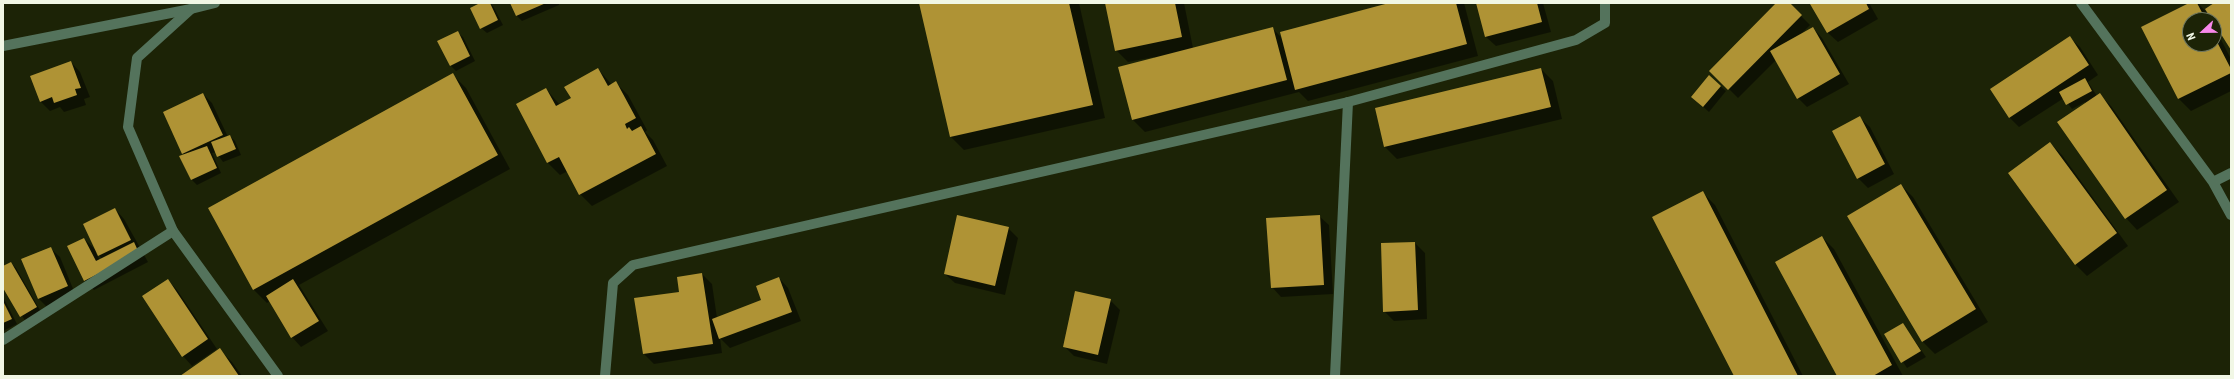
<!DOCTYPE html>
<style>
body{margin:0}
#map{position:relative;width:2234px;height:379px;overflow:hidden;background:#1c2306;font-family:"Roboto Condensed",sans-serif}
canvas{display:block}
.frame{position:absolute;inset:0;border:4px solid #f1f7e5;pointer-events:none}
.north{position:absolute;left:2182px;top:12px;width:40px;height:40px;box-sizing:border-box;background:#1c2306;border:1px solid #71785f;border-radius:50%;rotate:248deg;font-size:11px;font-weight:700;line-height:16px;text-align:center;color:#f1f7e5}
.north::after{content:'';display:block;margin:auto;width:14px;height:18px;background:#f888ea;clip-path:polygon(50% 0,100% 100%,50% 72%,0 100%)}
</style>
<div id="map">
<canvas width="2234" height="379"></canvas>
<div class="frame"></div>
<div class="north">N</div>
</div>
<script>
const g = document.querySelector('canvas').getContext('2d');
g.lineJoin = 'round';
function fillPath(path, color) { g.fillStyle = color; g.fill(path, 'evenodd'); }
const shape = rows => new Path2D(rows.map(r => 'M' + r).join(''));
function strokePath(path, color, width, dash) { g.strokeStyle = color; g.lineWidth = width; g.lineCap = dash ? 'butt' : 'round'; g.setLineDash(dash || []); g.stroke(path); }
fillPath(shape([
 [482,3,490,3,493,6,503,25,487,33,481,28],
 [511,3,559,3,559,5,522,21,517,16],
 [920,3,1079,3,1105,118,964,150,951,137],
 [1106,3,1184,3,1193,48,1272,28,1282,38,1392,3,1464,3,1478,56,1308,101,1299,92,1145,132,1133,120,1119,68,1154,59,1154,57,1128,62,1116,50],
 [1477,3,1543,3,1551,32,1496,46,1486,37],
 [1778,3,1788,3,1810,25,1801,34,1813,28,1822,38,1849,84,1807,107,1798,98,1776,60,1738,98,1711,71],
 [1813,3,1869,3,1878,19,1838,42,1828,33,1811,4],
 [2191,3,2198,3,2208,14,2216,3,2231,3,2231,48,2210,15,2211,20,2190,20,2190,44,2214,44,2214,26,2231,59,2231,91,2191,111,2179,99,2143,27],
 [457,32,463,37,475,61,456,71,451,66],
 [2070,38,2080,47,2098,75,2088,82,2097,96,2099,94,2111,106,2179,202,2137,230,2126,218,2085,102,2072,109,2064,98,2019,127,2010,118,1992,90],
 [71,62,80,72,90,97,84,99,86,105,64,112,60,107,50,111,40,101],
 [598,69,612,85,616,83,628,95,647,130,645,132,653,140,667,166,592,206,580,194,568,171,560,175,548,163,517,104,546,89,560,105,572,98],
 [1541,69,1553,81,1562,119,1397,159,1385,147,1376,108],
 [452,74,466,88,510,169,299,285,328,331,301,347,292,337,270,301,267,303,254,290,210,208],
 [1720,86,1726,91,1709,112,1692,97],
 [203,94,212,103,228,137,230,136,235,141,241,155,223,162,216,152,212,153,221,173,197,185,192,180,183,153],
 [1860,118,1870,127,1894,174,1868,188,1858,178],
 [2050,143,2062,155,2128,246,2087,276,2075,264],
 [1901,185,1913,197,1988,322,1935,354,1923,342,1848,217],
 [1703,193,1715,205,1803,376,1735,376],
 [115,209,124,219,148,262,94,290,85,280,84,239,97,251],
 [96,253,97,253,102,259,100,260],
 [1319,216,1329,225,1333,294,1281,297,1272,287],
 [1008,228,1018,238,1005,295,955,283,945,274],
 [1822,237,1834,249,1903,376,1838,376],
 [1415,243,1425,253,1427,319,1394,321,1384,311],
 [50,248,60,257,76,296,48,308,38,298],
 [11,263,16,268,41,312,26,322,3,287,3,267],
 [702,274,712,284,717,318,763,301,779,278,788,288,801,321,730,348,720,338,722,353,654,364,644,354,636,299,680,292],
 [168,280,177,290,217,349,192,366,183,356],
 [3,297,17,324,3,331],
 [1110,300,1120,310,1107,364,1074,356,1064,346],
 [1903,324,1926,357,1907,368,1885,335],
 [220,350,232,362,242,376,181,376]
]), '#0007');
fillPath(shape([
 [480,3,490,3,498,20,480,29,470,8],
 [510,3,546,3,516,16],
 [919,3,1069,3,1093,105,950,137],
 [1105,3,1175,3,1182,37,1115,51],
 [1389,3,1456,3,1467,44,1295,90,1280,32],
 [1476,3,1537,3,1542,22,1485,37],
 [1776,3,1790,3,1802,15,1728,90,1709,71],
 [1866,3,1869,9,1827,33,1810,4],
 [2189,3,2197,3,2206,20,2190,20,2190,44,2214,44,2214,36,2231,69,2231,73,2178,99,2141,27],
 [2214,3,2231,3,2231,50,2205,9],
 [1273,27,1287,80,1132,120,1118,67],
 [1813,27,1840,74,1797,99,1770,51],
 [458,31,470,56,450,66,437,41],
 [2070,36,2089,65,2009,118,1990,89],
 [71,61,81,88,75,89,77,95,54,103,52,97,40,102,30,76],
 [598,68,608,86,616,81,636,118,625,124,627,129,629,127,632,131,641,126,656,154,579,195,559,157,547,163,516,104,546,88,556,106,571,98,564,87],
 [1541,68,1551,107,1384,147,1375,108],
 [453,73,498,155,253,290,208,208],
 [1709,75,1721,86,1703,107,1691,97],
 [2085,78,2092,91,2066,105,2059,92],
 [203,93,223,135,182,154,163,112],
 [2100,93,2167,190,2125,219,2057,122],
 [1860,116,1885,164,1857,179,1832,131],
 [230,135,236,149,217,157,211,142],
 [2050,142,2117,233,2075,265,2008,173],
 [207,146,217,168,191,180,179,156],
 [1901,184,1976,309,1922,342,1847,216],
 [1703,191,1798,376,1734,376,1652,217],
 [115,208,131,240,98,256,83,224],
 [957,215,1009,227,995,286,944,274],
 [1320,215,1324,285,1271,288,1266,218],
 [1822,236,1892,365,1873,376,1837,376,1775,262],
 [84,238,96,261,134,242,139,253,84,281,67,246],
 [1415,242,1418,310,1383,312,1381,243],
 [51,247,68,286,38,299,21,259],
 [11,262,37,307,20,317,3,288,3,266],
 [702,273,713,344,643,354,634,298,679,292,677,277],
 [779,277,792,312,719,339,712,319,761,300,756,286],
 [168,279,208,339,182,357,142,296],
 [293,279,319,321,291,338,266,296],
 [1075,291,1111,299,1098,355,1063,347],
 [3,301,12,319,3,323],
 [1903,323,1921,351,1901,363,1884,334],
 [220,348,239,376,180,376]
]), '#af9335');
strokePath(shape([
 [1335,376,1348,102]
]), '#54735c', 10);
strokePath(shape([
 [2081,3,2213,182,2231,215],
 [3,46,191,9],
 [2213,182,2231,173],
 [3,340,173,231],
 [605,376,613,283,633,265,1348,102,1576,40,1605,23,1605,3]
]), '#54735c', 10);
strokePath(shape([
 [215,3,191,9,137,58,128,127,173,231,278,376]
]), '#54735c', 10);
</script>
